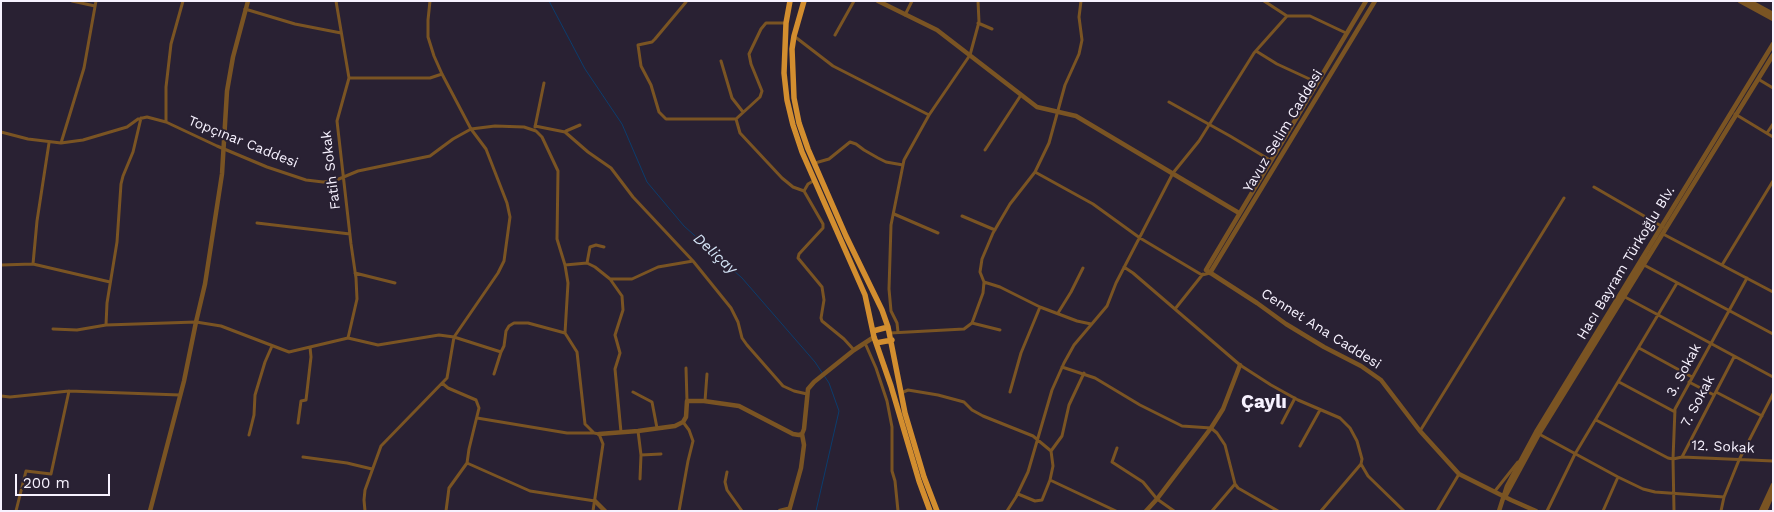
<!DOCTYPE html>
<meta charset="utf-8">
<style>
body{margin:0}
#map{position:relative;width:1774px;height:512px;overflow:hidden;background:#292133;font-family:"Work Sans",sans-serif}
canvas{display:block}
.frame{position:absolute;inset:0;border:2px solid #f7f2ff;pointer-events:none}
.scale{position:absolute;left:15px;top:474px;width:95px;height:22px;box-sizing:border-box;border:2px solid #f7f2ff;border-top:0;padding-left:6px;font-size:15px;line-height:18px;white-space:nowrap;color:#f7f2ff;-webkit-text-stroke:4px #292133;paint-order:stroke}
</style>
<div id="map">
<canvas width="1774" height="512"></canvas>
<div class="frame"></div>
<div class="scale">200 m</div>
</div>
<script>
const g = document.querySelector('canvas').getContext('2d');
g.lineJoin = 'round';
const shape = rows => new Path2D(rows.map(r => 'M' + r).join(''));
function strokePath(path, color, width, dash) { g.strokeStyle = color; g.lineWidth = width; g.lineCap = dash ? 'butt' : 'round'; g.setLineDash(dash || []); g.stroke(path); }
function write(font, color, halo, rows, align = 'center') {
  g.font = font + ' "Work Sans",sans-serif'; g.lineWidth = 4; g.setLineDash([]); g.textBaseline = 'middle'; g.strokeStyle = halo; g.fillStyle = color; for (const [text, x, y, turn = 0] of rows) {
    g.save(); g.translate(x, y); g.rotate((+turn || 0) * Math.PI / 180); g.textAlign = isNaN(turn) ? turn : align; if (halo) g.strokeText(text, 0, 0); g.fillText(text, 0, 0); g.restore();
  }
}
strokePath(shape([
 [549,1,585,69,622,124,647,182,684,226,742,278,815,362,829,383,839,411,816,511]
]), '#0c3d6d', 1);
strokePath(shape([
 [72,1,95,6],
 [336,1,349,78,337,121,351,244,356,278,357,299,348,338],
 [430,1,428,20,428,37,434,56,442,74,471,129,495,126,524,127,536,131,542,137,558,171,557,239,565,265,568,283,565,333,577,352,585,424,594,433,599,434,603,444,593,511],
 [1264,1,1287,16],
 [686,2,655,39,652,42,638,45,641,66,651,85,659,112,666,119,736,119,760,97,762,91,751,64,749,54,761,29,766,23,786,23],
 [245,9,295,24,341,33],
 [905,15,912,1],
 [978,23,992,29],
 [835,35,854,1],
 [794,36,833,66,929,115],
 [1256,51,1277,64,1316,82],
 [721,61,732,98,743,112],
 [349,78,430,78,442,74],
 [1758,79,1773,88],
 [1169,102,1230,136,1270,160],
 [1735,114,1773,137],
 [736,119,740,133,782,178,793,187,804,191,808,184,815,180],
 [166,122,166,87,171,44,183,1],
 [535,126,565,132,588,152,611,168,633,197,693,261,731,308,738,322,742,338,747,345,783,386,794,391,807,394],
 [535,127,544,83],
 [566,131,580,125],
 [1,132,28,139,61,143,83,140,127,127,138,119,147,117,166,122,217,146,267,167,306,180,323,182,334,181,358,171,430,156,453,139,471,129,486,149,507,203,510,217,504,261,498,273,454,337,447,378,381,446,365,490,364,500,365,511],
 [1767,133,1773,124],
 [61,143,84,68,96,1],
 [985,150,1021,95],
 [815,163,829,159,850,142,856,144,864,150,878,158,886,162,903,165],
 [1035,172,1093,204,1140,238,1202,275,1210,273],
 [1594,187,1663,227],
 [804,191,823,224,823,228,799,254,798,258,822,287,824,300,821,318,822,321,844,339,854,350],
 [894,214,938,233],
 [962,216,995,230],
 [257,223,350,234],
 [1663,234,1773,292],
 [587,263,590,247,596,245,604,247],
 [33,264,37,221,49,143],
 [1,265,33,264,110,282],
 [565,265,587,263,595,267,610,279,622,296,623,310,615,335,620,353,615,369,621,432],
 [1644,265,1773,334],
 [1722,265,1773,181],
 [1124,267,1133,273,1240,365,1271,385,1298,400,1340,418,1350,428,1357,441,1362,459,1361,464,1368,476,1404,511],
 [355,273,395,283],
 [610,279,632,279,658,267,693,261],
 [984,282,1000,287,1040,307,1077,321,1091,324],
 [1625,297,1773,377],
 [1175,309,1203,274],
 [1058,313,1071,292,1083,268],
 [972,323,1000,330],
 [106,325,107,303,117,242,121,184,123,176,133,152,141,118],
 [53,329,77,330,106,325,196,322,221,326,289,352,348,338,378,345,439,335,454,337,501,352,504,346,506,331,509,326,514,323,528,323,565,333],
 [898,332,897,323,891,311,889,289,891,225,904,160,929,115,970,55,979,22,978,1],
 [890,333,964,329,972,323,983,293,984,282,980,272,982,259,993,233,1010,204,1035,172,1049,143,1065,85,1079,54,1082,40,1079,17,1081,1],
 [865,343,876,368,887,401,892,427,892,471,895,481,898,511],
 [1639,348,1692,377],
 [1062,367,1095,378,1140,405,1182,426,1211,428,1217,433,1225,445,1235,484,1238,488,1278,511],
 [686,368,687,401],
 [494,374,501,352],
 [1619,382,1675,412],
 [1689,382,1714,395],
 [442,383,448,388,476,400,479,408,469,449,467,463,449,488,446,511],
 [633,392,652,402,657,428],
 [1010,392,1021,353,1040,307],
 [1716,392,1762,416],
 [901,393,908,390,938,395,964,402,972,410,983,416,1033,436,1051,451,1053,466,1050,480,1116,511],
 [1,396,10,397,69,391,180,395],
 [705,401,707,374],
 [477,418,567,433,593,433],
 [1596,420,1668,458,1673,459,1682,457,1773,461],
 [298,423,301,401,306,400,311,357,310,347],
 [1282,423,1295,398],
 [638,431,641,455,640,479],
 [1420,431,1564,198],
 [1539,434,1618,477,1643,489,1655,492,1724,497],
 [249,435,254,415,255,395,265,362,272,346],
 [1300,446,1320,410],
 [1117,448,1112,462,1143,482,1157,499,1174,511],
 [1051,451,1062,436,1069,405,1084,373],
 [641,455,661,454],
 [303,457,347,463,372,469],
 [1682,457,1734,357],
 [467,463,530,491,595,501],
 [727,472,725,482,727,490,742,511],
 [1495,491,1518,462],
 [1018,494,1035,501,1042,500,1050,480],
 [16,511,26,471,51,474,69,391],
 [679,511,688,461,693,441,689,430,683,422],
 [1007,511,1016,497,1028,472,1052,390,1064,363,1074,345,1107,306,1116,283,1173,173,1199,141,1254,53,1287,16,1310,16,1346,33],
 [1212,511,1235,484],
 [1321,511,1361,464],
 [1437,511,1459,474],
 [1547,511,1575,454,1677,283],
 [1603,511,1618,477],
 [1674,511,1673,459,1675,409,1747,278],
 [1721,511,1724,497,1739,460,1773,394]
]), '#7a5423', 3);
strokePath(shape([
 [878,1,937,30,1037,107,1076,116,1239,213],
 [1366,1,1206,270,1257,303,1286,324,1324,347,1361,366,1381,380,1420,431,1459,474,1511,500,1536,511],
 [1740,1,1773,19],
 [1749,1,1773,14],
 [1210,273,1375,1],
 [599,434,638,431,675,426,683,422,686,417,687,401,704,401,739,406,793,434,799,435,802,434,804,429,808,389,814,382,854,350,874,337],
 [1506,495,1539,434,1773,55],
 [595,501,605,511],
 [150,511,184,381,196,322,205,284,222,174,227,91,233,57,248,1],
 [780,511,788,509],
 [789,511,801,468,804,445,802,434],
 [1146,511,1157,499,1211,428,1223,409,1240,365],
 [1499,511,1507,486,1536,432,1773,44],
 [1761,511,1773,485],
 [1765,511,1773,493]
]), '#7a5423', 4.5);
strokePath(shape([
 [790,1,786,23,784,73,787,100,793,125,802,152,865,295,874,337,891,386,919,481,930,511],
 [804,1,794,36,792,49,794,98,799,123,808,149,846,236,882,310,888,327,905,413,924,477,937,511],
 [873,331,888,327],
 [876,343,892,340]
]), '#d38e2f', 5.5);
write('14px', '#f7f2ff', '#292133', [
 ["Yavuz Selim Caddesi",1283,131,-59],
 ["Topçınar Caddesi",243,142,22],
 ["Fatih Sokak",331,170,-97],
 ["Hacı Bayram Türkoğlu Blv.",1626,263,-59],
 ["Cennet Ana Caddesi",1321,329,32],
 ["3. Sokak",1684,370,-62],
 ["7. Sokak",1698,401,-62],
 ["12. Sokak",1723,447,3]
]);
write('italic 15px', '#d5e5f7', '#292133', [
 ["Deliçay",715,254,42]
]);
write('bold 19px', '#f7f2ff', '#292133', [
 ["Çaylı",1264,402]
]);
</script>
